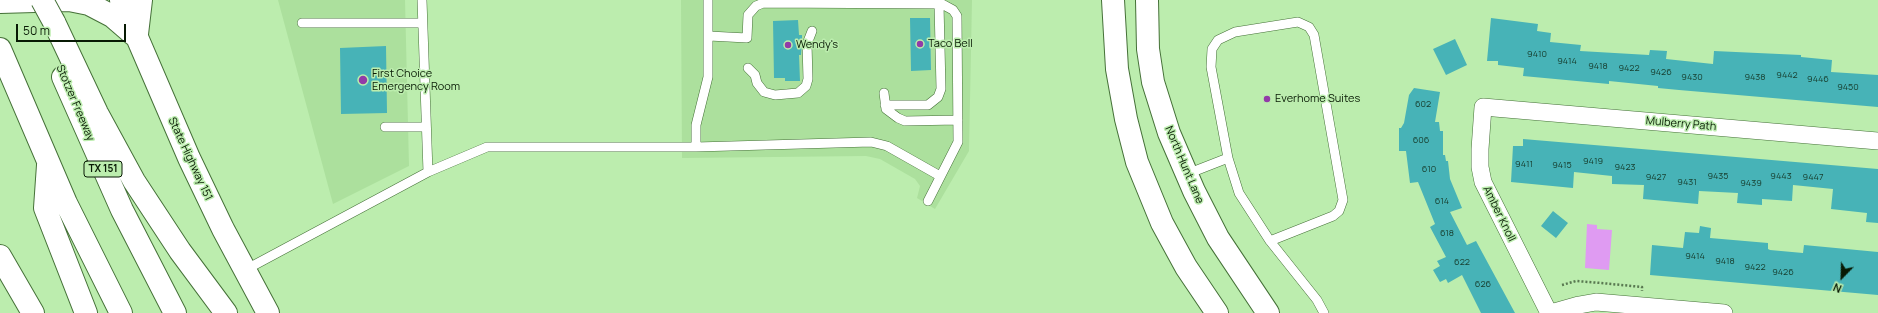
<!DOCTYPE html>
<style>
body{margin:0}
#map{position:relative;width:1878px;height:313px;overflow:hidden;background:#bcedae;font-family:Manrope,sans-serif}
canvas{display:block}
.north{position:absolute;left:1822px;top:257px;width:40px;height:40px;-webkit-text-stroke:3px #bcedae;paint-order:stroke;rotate:203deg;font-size:11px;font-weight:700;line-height:16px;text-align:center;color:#081a04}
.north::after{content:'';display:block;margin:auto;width:14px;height:18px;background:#081a04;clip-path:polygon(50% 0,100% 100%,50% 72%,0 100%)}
.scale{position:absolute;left:16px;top:24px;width:110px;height:18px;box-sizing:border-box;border:2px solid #081a04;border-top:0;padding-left:5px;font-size:12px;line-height:14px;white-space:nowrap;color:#081a04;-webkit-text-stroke:3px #bcedae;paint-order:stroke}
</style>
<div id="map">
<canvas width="1878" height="313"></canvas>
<div class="north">N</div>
<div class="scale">50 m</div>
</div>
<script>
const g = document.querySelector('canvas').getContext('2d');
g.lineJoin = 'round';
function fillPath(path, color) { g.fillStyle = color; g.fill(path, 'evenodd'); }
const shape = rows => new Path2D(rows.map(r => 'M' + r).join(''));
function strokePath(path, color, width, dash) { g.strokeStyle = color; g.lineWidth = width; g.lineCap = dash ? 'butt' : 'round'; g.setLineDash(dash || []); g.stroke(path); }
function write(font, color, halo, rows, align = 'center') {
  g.font = font + ' Manrope,sans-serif'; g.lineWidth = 3; g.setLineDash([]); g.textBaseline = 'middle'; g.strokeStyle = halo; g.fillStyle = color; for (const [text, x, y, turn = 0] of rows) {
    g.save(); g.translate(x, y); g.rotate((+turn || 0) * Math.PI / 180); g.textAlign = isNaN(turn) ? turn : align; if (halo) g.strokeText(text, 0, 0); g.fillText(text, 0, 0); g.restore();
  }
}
fillPath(shape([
 [278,0,405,0,409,166,333,204],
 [681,0,972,0,969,151,935,209,917,198,920,186,915,179,880,159,866,156,682,158]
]), '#ace09d');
fillPath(shape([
 [1587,224,1597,225,1597,229,1612,230,1609,270,1585,268]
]), '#df9bf2');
fillPath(shape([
 [910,18,930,18,931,70,911,71],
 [1491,18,1538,24,1537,31,1551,33,1550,42,1581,45,1580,51,1649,55,1650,50,1667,51,1666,59,1713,64,1714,51,1801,55,1801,57,1832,60,1831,72,1878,75,1878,107,1679,90,1658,88,1658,86,1609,81,1609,84,1523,76,1524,68,1498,65,1498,61,1487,61],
 [798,20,799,35,802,35,802,40,801,55,799,55,800,81,785,81,785,78,774,78,773,21],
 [1455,39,1467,65,1446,75,1433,49],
 [386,46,387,113,341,114,340,48],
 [1414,88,1440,92,1435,122,1439,122,1440,131,1443,131,1443,155,1445,155,1446,161,1448,161,1450,179,1462,208,1450,212,1467,245,1476,241,1515,313,1481,313,1462,275,1448,283,1446,279,1440,282,1433,270,1440,266,1437,261,1446,257,1430,227,1435,224,1418,182,1410,183,1406,151,1399,151,1399,128,1401,128,1404,123,1409,95],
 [1523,139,1878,169,1878,223,1866,222,1867,213,1831,209,1833,189,1793,185,1792,201,1762,199,1762,205,1737,203,1738,193,1699,191,1698,204,1643,199,1644,185,1612,184,1612,176,1574,172,1573,188,1511,182,1513,146,1523,146],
 [1553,211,1568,223,1556,238,1541,226],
 [1700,226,1711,228,1710,238,1768,243,1768,249,1770,250,1803,253,1804,245,1878,252,1878,295,1650,275,1652,245,1683,248,1685,232,1699,233]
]), '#47b3b7');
const service = shape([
 [302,23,422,23],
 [709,36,747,38,748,15,756,6,763,3,942,4,953,10,957,16,958,142,928,201],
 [748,68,755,75,757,83,764,92,775,95,798,93,806,86,808,79,807,44,812,31],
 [884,93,886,109,898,118,905,121,958,120],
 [885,105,928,105,938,97,941,89,939,4],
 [385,127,426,127],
 [696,147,696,125,708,77,708,0],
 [428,172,487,147,696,147,871,142,887,146,940,176],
 [1187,174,1228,158],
 [1270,241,1333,216,1339,211,1343,200,1314,35,1309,27,1298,22,1235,32,1218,40,1212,49,1211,67,1228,158,1239,193,1270,241,1317,300,1324,313],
 [245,270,428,172,422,0]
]);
const minor = shape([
 [1549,313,1483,182,1480,167,1480,149,1483,107,1878,141],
 [1551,313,1579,305,1596,302,1724,313]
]);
const secondary = shape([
 [121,0,189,158,223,229,268,313],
 [1113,0,1117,69,1126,119,1137,162,1162,223,1186,267,1217,313],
 [1147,0,1148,49,1153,82,1169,133,1194,191,1218,238,1268,313],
 [0,2,69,0,89,4,112,16,134,35],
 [137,34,141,0],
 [0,256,33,313]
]);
const motorway = shape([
 [54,22,97,113,134,181,180,251,226,313],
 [0,49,66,203,121,313],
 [63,77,122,210,175,313],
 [48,165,45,208,86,313]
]);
strokePath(service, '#457138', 10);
strokePath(minor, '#457138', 18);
strokePath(secondary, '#457138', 24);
strokePath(motorway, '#457138', 24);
strokePath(shape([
 [1562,285,1576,281,1601,283,1642,287,1642,291]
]), '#597951', 2.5, [2, 2]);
strokePath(service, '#fff', 9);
strokePath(minor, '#fff', 17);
strokePath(secondary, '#fff', 22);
strokePath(motorway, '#fff', 22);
const motorwayBridge = shape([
 [42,0,54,22]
]);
strokePath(motorwayBridge, '#457138', 24, []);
strokePath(motorwayBridge, '#fff', 22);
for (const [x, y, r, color] of [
 [920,44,4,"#923ba8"],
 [788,45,4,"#923ba8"],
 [363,80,5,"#923ba8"],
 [1267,99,4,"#923ba8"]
]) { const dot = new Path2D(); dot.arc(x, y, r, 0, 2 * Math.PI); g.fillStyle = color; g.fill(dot); strokePath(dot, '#bcedae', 1.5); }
write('9px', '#184031', null, [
 ["9410",1537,54],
 ["9414",1567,61],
 ["9418",1598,66],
 ["9422",1629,68],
 ["9426",1661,72],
 ["9442",1787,75],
 ["9430",1692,77],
 ["9438",1755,77],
 ["9446",1818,79],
 ["9450",1848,87],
 ["602",1423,104],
 ["606",1421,140],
 ["9419",1593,161],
 ["9411",1524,164],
 ["9415",1562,165],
 ["9423",1625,167],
 ["610",1429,169],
 ["9435",1718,176],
 ["9443",1781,176],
 ["9427",1656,177],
 ["9447",1813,177],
 ["9431",1687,182],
 ["9439",1751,183],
 ["614",1442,201],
 ["618",1447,233],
 ["9414",1695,256],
 ["9418",1725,261],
 ["622",1462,262],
 ["9422",1755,267],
 ["9426",1783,272],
 ["626",1483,284]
]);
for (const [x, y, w] of [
 [103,169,38]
]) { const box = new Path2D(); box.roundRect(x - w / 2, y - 8, w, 16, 3); g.fillStyle = '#bcedae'; g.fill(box); strokePath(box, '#081a04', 1); }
write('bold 10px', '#081a04', null, [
 ["TX 151",103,169]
]);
write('11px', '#081a04', '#bcedae', [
 ["Taco Bell",928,44],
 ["Wendy's",796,45],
 ["First Choice",372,74],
 ["Emergency Room",372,87],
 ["Everhome Suites",1275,99]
], 'left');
write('11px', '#081a04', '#bcedae', [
 ["Stotzer Freeway",75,103,67],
 ["Mulberry Path",1681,124,5],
 ["State Highway 151",190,159,65],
 ["North Hunt Lane",1184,165,67],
 ["Amber Knoll",1499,214,64]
]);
</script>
